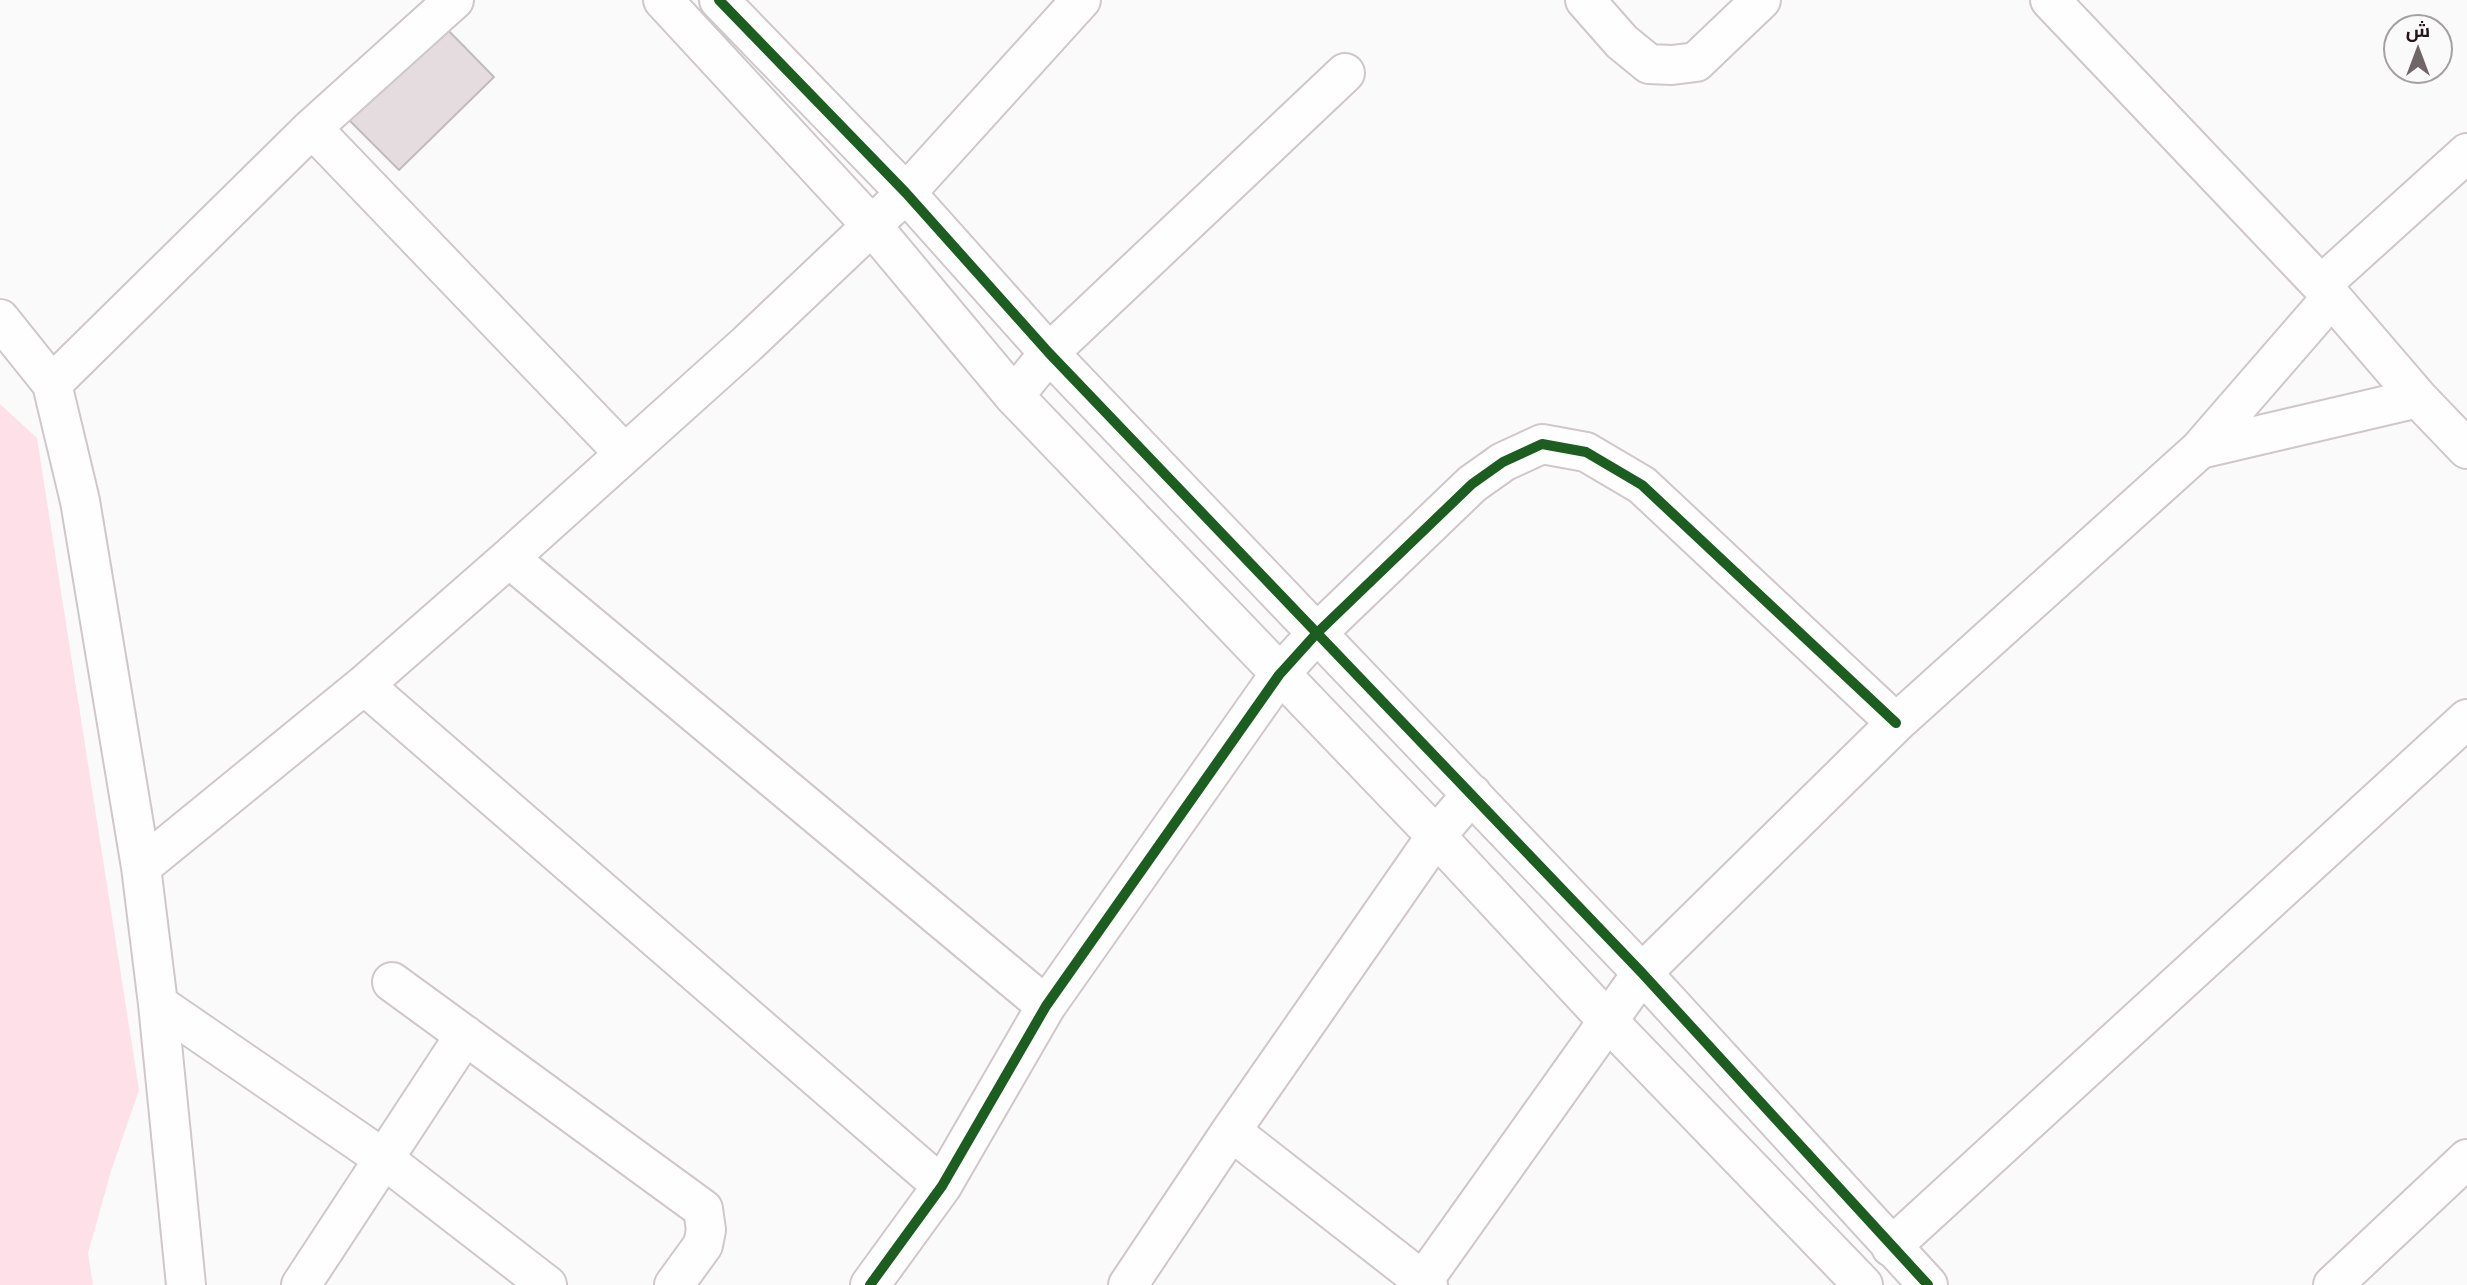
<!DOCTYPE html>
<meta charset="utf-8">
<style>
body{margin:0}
#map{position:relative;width:2467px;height:1285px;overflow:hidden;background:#fafafa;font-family:Quicksand,Cairo,sans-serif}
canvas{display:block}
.north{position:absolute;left:2383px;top:14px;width:70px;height:70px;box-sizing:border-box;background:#fafafa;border:2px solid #a49fa0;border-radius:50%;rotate:0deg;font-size:19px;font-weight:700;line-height:28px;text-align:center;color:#24161a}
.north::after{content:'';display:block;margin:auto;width:24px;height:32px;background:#6f6668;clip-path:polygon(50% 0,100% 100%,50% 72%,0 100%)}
</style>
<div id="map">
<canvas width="2467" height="1285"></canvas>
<div class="north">ش</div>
</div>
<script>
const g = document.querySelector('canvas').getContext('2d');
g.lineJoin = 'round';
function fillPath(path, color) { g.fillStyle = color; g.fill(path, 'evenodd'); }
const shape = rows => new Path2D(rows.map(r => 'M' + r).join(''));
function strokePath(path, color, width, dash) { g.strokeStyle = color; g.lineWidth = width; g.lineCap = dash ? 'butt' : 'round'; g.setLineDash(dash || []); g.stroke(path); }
fillPath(shape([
 [0,404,37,438,139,1090,111,1171,88,1253,93,1285,0,1285]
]), '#fde0e8');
const building = shape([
 [442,24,494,77,399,170,346,117,442,24]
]);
fillPath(building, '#e4dcde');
strokePath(building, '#c2bbbd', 2);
const minor = shape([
 [1585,0,1622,42,1649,64,1672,65,1696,62,1761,0],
 [2050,0,2321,285,2418,398,2467,449],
 [312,128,624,453],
 [2321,285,2467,153],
 [0,319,52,384,80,501,141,867,158,1004,186,1285],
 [52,384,312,128,454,0],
 [1014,396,1049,353,1345,73],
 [2200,449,2418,398],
 [509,558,1046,1006],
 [364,685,942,1186],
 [141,867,364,685,509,558,747,344,906,193,1081,0],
 [1642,973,1896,723,2200,449,2332,297],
 [392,982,703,1209,706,1230,703,1245,674,1285],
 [158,1004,384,1159,547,1285],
 [1231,1131,1428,1285],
 [1891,1247,2467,719],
 [301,1285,465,1035],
 [870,1285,942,1186,1046,1006,1279,675,1316,634,1472,484,1503,462,1542,444,1586,452,1642,485,1896,723],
 [1128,1285,1231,1131,1436,836,1472,794],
 [2333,1285,2467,1159]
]);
const tertiary = shape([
 [663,0,872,226,1014,396,1436,836,1608,1021,1863,1285],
 [719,0,906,193,1049,353,1642,973,1928,1285],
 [1420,1285,1642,973]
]);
strokePath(minor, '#cfc7ca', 42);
strokePath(tertiary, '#cfc7ca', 42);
strokePath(minor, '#fefefe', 38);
strokePath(tertiary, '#fefefe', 38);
strokePath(shape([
 [719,0,906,193,1049,353,1642,973,1928,1285],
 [870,1285,942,1186,1046,1006,1279,675,1316,634,1472,484,1503,462,1542,444,1586,452,1642,485,1896,723]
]), '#1b5e20', 10);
</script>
